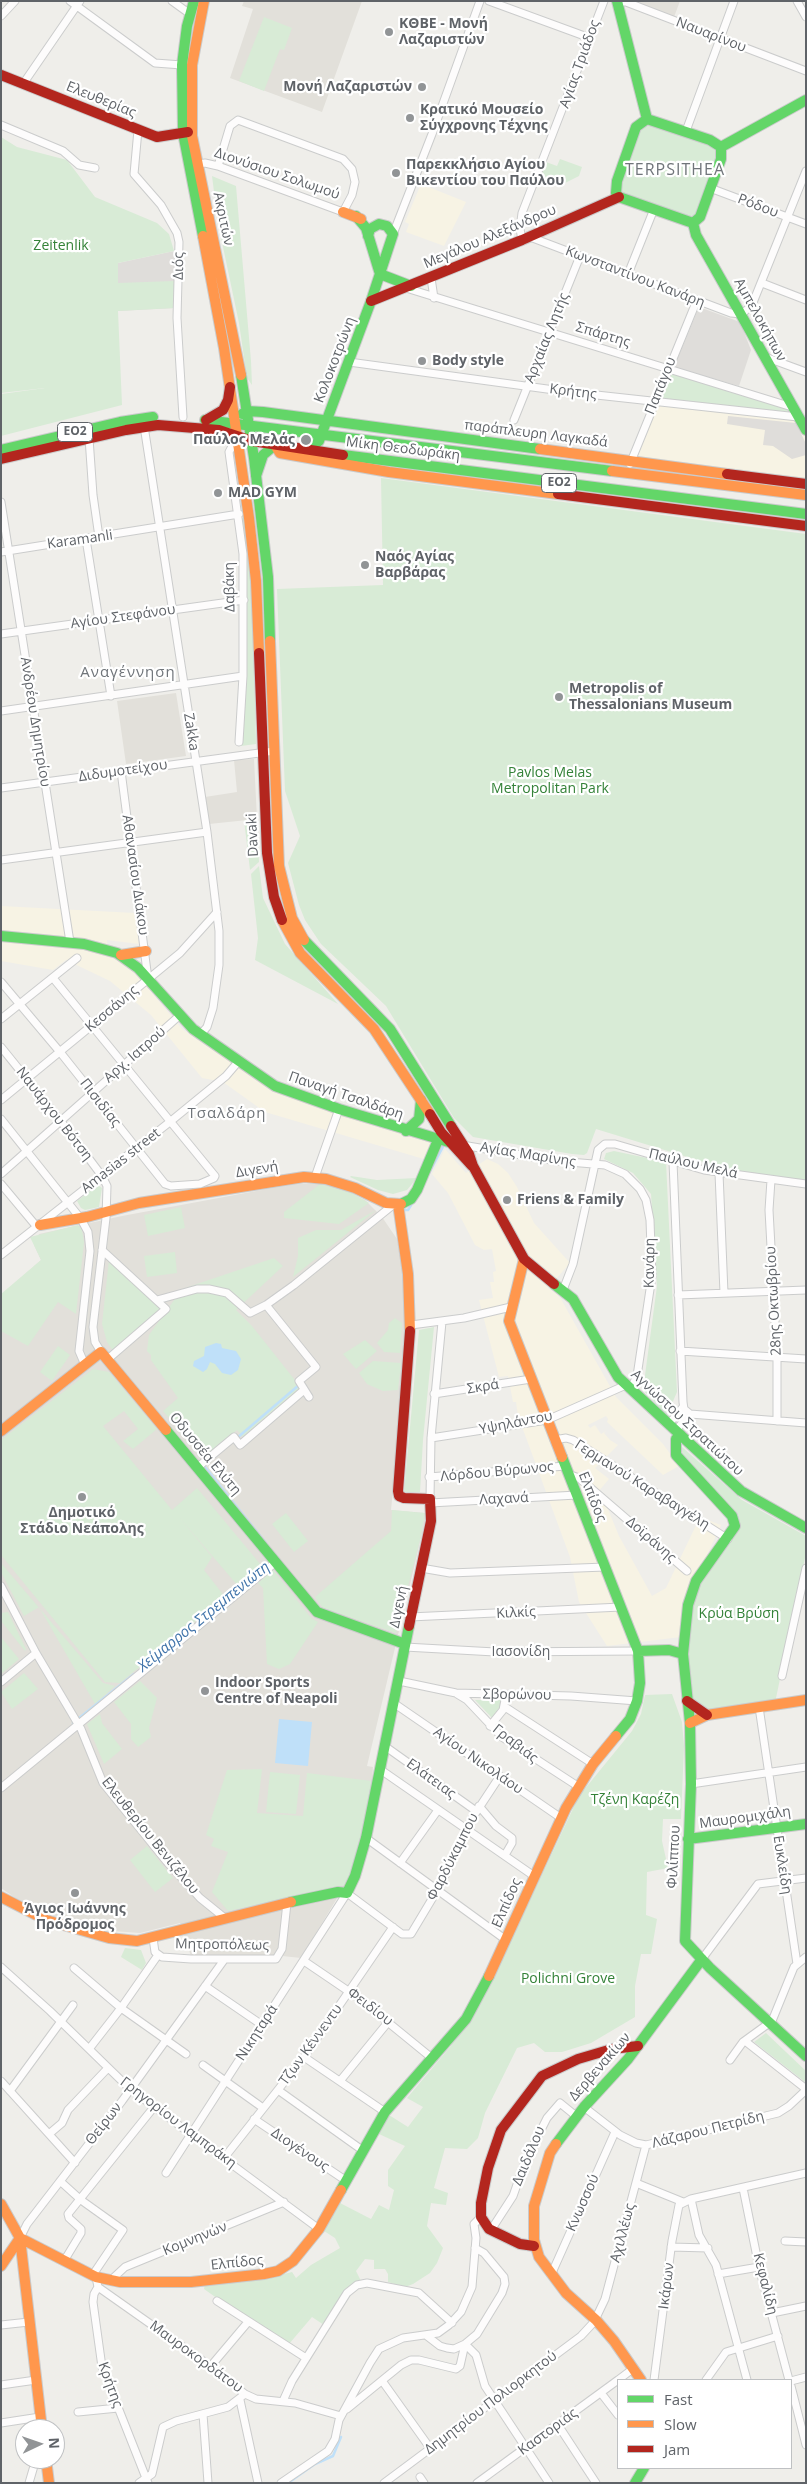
<!DOCTYPE html>
<meta charset="utf-8">
<style>
body{margin:0}
#map{position:relative;width:807px;height:2484px;overflow:hidden;background:#efeeea;font-family:"Open Sans",sans-serif}
canvas{display:block}
.frame{position:absolute;inset:0;border:2px solid #5f6368;pointer-events:none}
.legend{position:absolute;left:617px;top:2379px;width:175px;height:90px;box-sizing:border-box;background:#fff;border:1px solid #bfc1c3;margin:0;padding:6px 9px;list-style:none;font-size:15px;color:#5f6368}
.legend li{display:flex;align-items:center;gap:10px;height:25px}
.legend b{width:25px;border:1px solid #bfc1c3}
.north{position:absolute;left:15px;top:2419px;width:50px;height:50px;box-sizing:border-box;background:#fff;border:1px solid #bfc1c3;border-radius:50%;rotate:87deg;font-size:14px;font-weight:700;line-height:20px;text-align:center;color:#5f6368}
.north::after{content:'';display:block;margin:auto;width:18px;height:22px;background:#919496;clip-path:polygon(50% 0,100% 100%,50% 72%,0 100%)}
</style>
<div id="map">
<canvas width="807" height="2484"></canvas>
<div class="frame"></div>
<ul class="legend">
<li><b style="height:6px;background:#63d668"></b>Fast</li>
<li><b style="height:6px;background:#ff974d"></b>Slow</li>
<li><b style="height:6px;background:#b3261e"></b>Jam</li>
</ul>
<div class="north">N</div>
</div>
<script>
const g = document.querySelector('canvas').getContext('2d');
g.lineJoin = 'round';
function fillPath(path, color) { g.fillStyle = color; g.fill(path, 'evenodd'); }
const shape = rows => new Path2D(rows.map(r => 'M' + r).join(''));
function strokePath(path, color, width, dash) { g.strokeStyle = color; g.lineWidth = width; g.lineCap = dash ? 'butt' : 'round'; g.setLineDash(dash || []); g.stroke(path); }
function write(font, color, halo, rows, align = 'center') {
  g.font = font + ' "Open Sans",sans-serif'; g.lineWidth = 4.5; g.setLineDash([]); g.textBaseline = 'middle'; g.strokeStyle = halo; g.fillStyle = color; for (const [text, x, y, turn = 0] of rows) {
    g.save(); g.translate(x, y); g.rotate((+turn || 0) * Math.PI / 180); g.textAlign = isNaN(turn) ? turn : align; if (halo) g.strokeText(text, 0, 0); g.fillText(text, 0, 0); g.restore();
  }
}
fillPath(shape([
 [421,184,466,202,444,246,406,232,409,224,405,222],
 [658,404,798,420,806,435,806,479,634,456],
 [1,906,135,913,139,944,107,940,108,955,132,969,182,1029,250,1075,281,1092,433,1143,427,1160,265,1112,223,1082,202,1078,151,1015,110,981,66,960,53,970,1,961],
 [445,1149,466,1173,487,1159,498,1164,508,1173,517,1187,534,1223,570,1263,548,1288,558,1295,562,1301,616,1397,663,1444,679,1466,663,1475,607,1422,608,1419,606,1416,588,1425,590,1428,595,1425,601,1434,606,1431,604,1433,610,1440,618,1445,595,1468,609,1479,597,1493,605,1502,619,1536,652,1596,666,1588,700,1517,721,1525,685,1602,681,1637,607,1646,579,1602,570,1557,518,1416,516,1402,513,1402,508,1376,499,1377,479,1300,493,1298,490,1282,494,1282,493,1272,496,1271,492,1249,484,1250,475,1245,448,1193,432,1174]
]), '#f7f3e4');
fillPath(shape([
 [174,251,175,308,118,311,118,263],
 [699,307,740,322,751,350,739,386,674,367],
 [728,416,796,423,806,444,806,455,792,459,773,446,763,445,765,430,727,424]
]), '#dfddda');
fillPath(shape([
 [244,1,362,1,322,112,230,78,253,9,242,6],
 [635,1,680,1,674,17],
 [176,693,186,756,126,764,117,701],
 [254,759,257,819,209,824,205,797,237,792,234,760],
 [320,1184,337,1187,365,1200,382,1217,397,1239,405,1283,406,1357,391,1510,425,1513,425,1521,367,1766,373,1767,372,1781,345,1885,301,1958,273,1955,191,1956,180,1923,140,1933,113,1931,33,1910,1,1888,1,1295,41,1260,34,1245,39,1234,122,1216,267,1189,299,1184]
]), '#e2e0da');
fillPath(shape([
 [264,17,292,28,284,50,280,49,264,91,239,81],
 [641,122,721,147,696,221,616,193],
 [1,137,17,147,67,160,95,197,157,223,169,234,174,251,118,263,118,283,174,281,175,308,118,311,122,405,1,436,1,394,45,388,1,393],
 [560,159,582,167,579,176,559,186,540,179,546,162,557,166],
 [212,176,236,186,251,361,252,385,247,378,239,323,218,223],
 [668,370,792,407,798,417,655,401],
 [381,478,806,534,806,1181,757,1176,720,1167,596,1129,587,1153,584,1155,572,1154,473,1137,454,1118,386,1006,321,944,305,920,299,905,288,863,300,836,285,791,277,589,383,585],
 [241,518,244,518,252,585,256,744,241,746,245,702,247,602],
 [257,819,259,862,250,870,244,820],
 [259,866,263,898,285,944,338,1004,255,960,258,938,251,874],
 [614,1151,666,1162,677,1392,667,1415,643,1390,657,1286,651,1194,633,1173,604,1159,606,1153],
 [351,1176,377,1180,417,1178,407,1190,393,1194,378,1190,350,1177],
 [320,1184,352,1193,369,1203,339,1224,284,1218,284,1212],
 [98,1185,102,1188,99,1207,85,1210,81,1208,77,1201],
 [181,1207,185,1228,148,1236,144,1215],
 [376,1210,293,1277,298,1256,298,1238,316,1230,341,1230],
 [78,1225,82,1230,84,1242,76,1314,58,1302,28,1346,1,1331,1,1294,41,1260,30,1237],
 [175,1252,177,1273,147,1277,144,1256],
 [274,1258,283,1266,236,1310,252,1326,302,1389,245,1439,237,1430,203,1458,163,1411,178,1398,151,1360,151,1355,147,1351,149,1335,182,1289],
 [109,1260,162,1309,113,1351,107,1342,102,1324],
 [395,1318,402,1323,400,1353,384,1352,377,1343,388,1330,389,1323],
 [434,1327,423,1440,420,1492,404,1492,419,1330],
 [365,1340,377,1351,356,1369,343,1354],
 [58,1346,70,1355,52,1381,40,1372],
 [373,1361,401,1363,398,1390,383,1391,367,1384,359,1373],
 [93,1369,109,1372,157,1429,133,1449,123,1441,138,1429,124,1411,103,1426,172,1510,197,1488,261,1565,238,1586,179,1517,212,1557,204,1570,225,1597,120,1683,105,1682,1,1555,1,1440],
 [682,1447,742,1500,806,1536,806,1553,775,1703,707,1715,687,1701,684,1670,696,1581,735,1526,680,1463],
 [392,1510,425,1513,420,1540,396,1633,323,1608,315,1597,391,1531],
 [286,1513,308,1541,294,1552,272,1524],
 [1,1563,103,1683,115,1686,95,1704,39,1607,24,1616,1,1572],
 [273,1570,311,1618,318,1622,290,1664,279,1669,267,1664,263,1588,258,1583],
 [8,1612,26,1649,25,1651,1,1621,1,1613],
 [1,1637,19,1659,1,1674],
 [24,1673,38,1689,12,1709,1,1692],
 [140,1681,157,1698,149,1728,151,1737,138,1747,131,1739,131,1724,114,1702],
 [672,1694,682,1722,684,1746,681,1819,663,1819,662,1841,668,1868,647,1872,646,1915,657,1919,651,1954,641,1954,635,1986,635,2017,591,2043,562,2052,545,2052,534,2043,517,2048,485,2113,478,2138,467,2149,445,2148,434,2188,448,2193,446,2205,431,2203,427,2226,443,2248,437,2263,430,2273,413,2284,405,2287,388,2282,388,2274,385,2269,374,2269,374,2260,365,2259,356,2271,361,2281,354,2282,346,2291,324,2325,312,2317,289,2344,242,2316,204,2289,205,2284,268,2278,292,2272,296,2278,311,2265,340,2248,335,2238,324,2231,340,2203,371,2219,379,2205,389,2210,394,2190,388,2186,388,2170,405,2146,379,2134,386,2120,389,2115,408,2127,423,2107,407,2098,450,2047,473,2014,490,1985,579,1796,632,1731,641,1714,645,1695],
 [475,1700,501,1700,501,1705,492,1718],
 [100,1714,102,1723,122,1749,104,1764,87,1724],
 [262,1769,257,1813,303,1816,307,1773,372,1781,361,1840,355,1865,345,1885,228,1911,212,1892,228,1852,211,1846,214,1839,206,1835,227,1770],
 [270,1772,300,1775,296,1814,266,1812],
 [147,1846,173,1878,155,1892,130,1860],
 [125,1948,141,1950,146,1963,142,1970,121,1957],
 [766,2033,806,2071,805,2082,754,2042]
]), '#d8ebd6');
fillPath(shape([
 [216,1343,221,1344,222,1348,236,1351,241,1359,238,1370,231,1375,222,1373,215,1364,210,1362,207,1369,203,1372,193,1366,194,1361,204,1356,205,1347],
 [279,1719,312,1722,308,1766,275,1763]
]), '#bfe0f9');
strokePath(shape([
 [429,1173,445,1143],
 [403,1210,408,1210,413,1202],
 [237,1438,299,1385],
 [206,1464,204,1466,266,1543],
 [73,1723,134,1674],
 [288,2483,315,2464,333,2456,341,2437]
]), '#bfe0f9', 2.5);
const street = shape([
 [70,1,155,63,182,65],
 [172,1,190,14],
 [489,1,590,38],
 [797,1,806,17],
 [617,2,626,2,806,71],
 [1,16,15,1],
 [23,84,80,1],
 [1,125,63,151,79,165,95,168],
 [138,130,134,174,161,205,177,233,179,242,177,318,183,417],
 [686,131,734,1],
 [193,165,205,163,218,166,343,212,352,195,355,182,352,169,343,159,238,120,230,126,218,166],
 [710,188,806,224],
 [393,234,432,134,480,1],
 [530,237,731,313,742,314,752,305,806,171],
 [522,240,520,229,522,213,604,1],
 [628,274,654,209],
 [431,278,434,298],
 [762,283,806,300],
 [406,288,792,407],
 [765,357,806,372],
 [349,362,569,392,798,417],
 [514,420,580,256],
 [144,426,207,832,219,931,219,965,213,1008,207,1027,200,1035],
 [238,435,229,452,243,554,243,676,239,742],
 [89,438,93,495,99,537],
 [630,464,697,300],
 [1,502,70,942],
 [86,539,111,696],
 [1,552,239,514],
 [1,634,244,600],
 [1,711,243,676],
 [121,771,148,979],
 [1,788,274,751],
 [1,860,207,832],
 [1,982,60,1052,165,1184,171,1186,200,1184,214,1178,215,1176,53,978],
 [1,1019,77,958],
 [1,1047,60,1120,102,1176,107,1186,106,1218,93,1327,95,1342,101,1352],
 [1,1100,180,953,217,912],
 [1,1119,81,1219,88,1232,90,1251,79,1351,85,1365],
 [462,1145,557,1161,605,1165,625,1174,640,1189,646,1200,650,1220,652,1276,637,1376,630,1390],
 [673,1162,683,1402,684,1409,690,1414],
 [719,1173,724,1293],
 [1,1174,179,1016],
 [315,1177,339,1109],
 [771,1180,769,1210,777,1358,777,1421],
 [1,1184,37,1227],
 [102,1250,166,1309,108,1359],
 [1,1255,171,1121,226,1076,238,1062],
 [563,1290,573,1264,598,1150,605,1144,615,1144,704,1170,806,1184],
 [678,1295,806,1290],
 [157,1300,197,1289,209,1289,227,1293,250,1313,266,1305,294,1285,393,1205],
 [266,1305,316,1367,299,1381,309,1397],
 [411,1325,464,1318,511,1307],
 [680,1351,806,1359],
 [434,1394,531,1379],
 [690,1414,806,1423],
 [669,1424,683,1407],
 [676,1430,690,1414],
 [431,1438,547,1420,626,1385],
 [554,1440,566,1438,573,1440,728,1539],
 [198,1467,234,1437,240,1445,304,1390],
 [568,1474,579,1478,687,1571],
 [429,1477,565,1466],
 [430,1499,431,1438,442,1322],
 [430,1503,577,1495],
 [421,1568,450,1573,605,1567],
 [1,1586,36,1653,81,1729,103,1783,167,1862,200,1898,226,1919],
 [410,1617,621,1607],
 [405,1647,495,1652,638,1651],
 [782,1676,806,1568],
 [399,1681,456,1693,571,1696,637,1701],
 [1,1682,36,1653],
 [457,1694,467,1700,502,1737,579,1787],
 [395,1704,561,1818],
 [505,1707,593,1764],
 [759,1707,797,1964],
 [490,1726,503,1710,506,1695],
 [386,1747,476,1811],
 [381,1770,534,1876],
 [691,1784,806,1767],
 [1,1788,276,1562],
 [479,1806,496,1826,512,1838,512,1843,505,1855],
 [366,1838,506,1940],
 [400,1863,438,1810],
 [153,1938,155,1952,162,1957,191,1959,276,1959,282,1949,287,1903],
 [702,1959,758,1884,806,1878],
 [304,1961,357,1997,433,2059],
 [1,1967,50,2011,130,2089,319,2229],
 [74,1968,121,2008,186,2054],
 [205,1986,262,2025],
 [745,2041,806,2089],
 [89,2049,121,2008,158,1955],
 [304,2057,385,2112],
 [730,2060,743,2042,772,2021,794,1967,806,1957],
 [203,2065,263,2108],
 [1,2081,75,2163],
 [340,2081,389,2021],
 [278,2090,362,2150],
 [10,2091,73,2005],
 [584,2107,620,2135,636,2143,646,2145,778,2113,789,2106,806,2090],
 [254,2119,345,2180],
 [49,2134,62,2123,68,2110,108,2068],
 [224,2158,304,2057,393,1927],
 [166,2173,347,1893,402,1934,411,1934,441,1884,471,1820,500,1776],
 [60,2181,81,2200,123,2230,92,2276],
 [636,2183,683,2202],
 [743,2188,759,2267,789,2380],
 [691,2199,699,2235,716,2265,747,2380],
 [491,2230,513,2196,525,2162,547,2118,560,2103,576,2116],
 [20,2238,27,2224,122,2101,224,1960],
 [785,2241,806,2242],
 [671,2247,708,2248],
 [64,2261,81,2233,81,2229,69,2218,68,2214,154,2107],
 [718,2274,759,2267],
 [551,2275,615,2132],
 [96,2277,98,2287,203,2361,245,2394,256,2399,295,2403,341,2416],
 [110,2281,125,2267,284,2202],
 [98,2287,94,2294,93,2302,102,2367,148,2483],
 [217,2301,306,2358],
 [772,2313,806,2306],
 [1,2325,29,2322],
 [427,2336,440,2346,447,2348,454,2349,465,2344,477,2334,502,2293,505,2284,504,2277,484,2253,475,2248],
 [465,2344,476,2355,485,2386,549,2483],
 [210,2367,248,2322],
 [618,2380,634,2368],
 [654,2380,672,2241,679,2205,691,2199,806,2173],
 [706,2380,726,2352,778,2336],
 [791,2381,806,2377],
 [383,2382,430,2448],
 [1,2385,36,2380],
 [791,2386,806,2445],
 [601,2393,618,2415],
 [240,2400,258,2483],
 [283,2401,292,2381,347,2293,357,2285,367,2283,419,2293,452,2323],
 [347,2409,401,2365,411,2360,419,2360,456,2369,460,2366,465,2344],
 [78,2412,118,2408],
 [203,2414,208,2483],
 [1,2423,40,2417],
 [558,2425,596,2483],
 [420,2477,424,2483],
 [29,2483,36,2459],
 [139,2483,152,2474,163,2427,176,2421,228,2407,245,2394],
 [281,2483,328,2451,335,2439,339,2420,370,2363,379,2349,403,2338,438,2333,449,2325,461,2312,472,2287,476,2238,474,2224,481,2217],
 [384,2483,581,2336,594,2322,605,2299,646,2145],
 [477,2483,618,2380]
]);
const fast = shape([
 [194,1,187,26,182,65,183,133,203,236],
 [617,1,647,119],
 [647,119,710,140,721,147,721,159,700,217,693,223,619,197,616,193,617,181,636,127,647,119],
 [721,147,806,100],
 [356,216,366,228,380,274],
 [693,223,696,235,806,430],
 [380,274,411,286],
 [241,375,254,458,268,577,270,641],
 [242,414,247,411,263,412,540,449],
 [205,420,612,471],
 [1,450,120,422,153,417],
 [308,450,319,441,371,301,393,234,387,226,379,224,370,229,368,236],
 [343,455,806,514],
 [256,476,263,455,275,445],
 [1,936,84,944,117,953,138,968,193,1029,275,1086,339,1109,452,1143],
 [304,940,390,1029,451,1126],
 [406,1131,419,1119,421,1100],
 [401,1204,411,1199,417,1190,438,1140],
 [554,1284,573,1299,618,1377,741,1491,806,1528],
 [166,1430,317,1612,405,1644],
 [681,1435,676,1439,676,1455,732,1516,735,1526,696,1581,688,1605,683,1654],
 [562,1457,638,1651,640,1683,637,1701,630,1719,616,1736],
 [638,1651,669,1650,683,1654,690,1723,691,1784,685,1941,710,1968,806,2056],
 [688,1839,806,1824],
 [291,1902,338,1892,347,1893,355,1876,366,1838,409,1626],
 [556,2144,584,2107,628,2059,702,1959],
 [341,2190,385,2112,466,2019,489,1976],
 [635,2483,644,2468]
]);
const slow = shape([
 [204,1,192,65,192,136,241,375],
 [343,212,361,219],
 [203,236,224,348,249,518,256,581,259,653],
 [275,445,280,453,389,472,558,494],
 [540,449,727,474],
 [612,471,806,495],
 [270,641,279,866,292,918,304,940],
 [282,920,300,953,374,1029,430,1114],
 [121,955,146,951],
 [398,1204,408,1274,410,1331],
 [40,1225,87,1217,139,1203,304,1177,326,1179,355,1188,386,1203,401,1204],
 [524,1259,509,1321,562,1457],
 [1,1431,101,1352,166,1430],
 [690,1723,707,1715,806,1700],
 [1,1897,46,1920,109,1938,137,1941,291,1902],
 [489,1976,566,1808,593,1764,616,1736],
 [556,2144,550,2153,534,2206,534,2240,539,2257,566,2293,596,2320,614,2341,641,2380],
 [1,2204,20,2238,42,2429],
 [20,2238,96,2277,120,2282,191,2282,264,2274,278,2271,293,2261,319,2229,341,2190],
 [1,2266,20,2238],
 [46,2459,49,2483]
]);
const jam = shape([
 [1,75,157,137,188,132],
 [371,301,522,240,619,197],
 [206,420,223,410,228,400,230,387],
 [1,459,126,430,158,425,219,430,252,441,343,455],
 [727,474,806,484],
 [558,494,806,526],
 [259,653,267,853,274,897,282,920],
 [430,1114,441,1132,472,1166],
 [451,1126,469,1154,473,1166,524,1259,554,1284],
 [409,1626,431,1521,430,1499,404,1498,399,1496,398,1491,410,1331],
 [687,1701,707,1715],
 [534,2246,520,2244,489,2229,481,2217,481,2203,488,2168,501,2130,542,2076,578,2059,612,2049,638,2046]
]);
strokePath(street, '#cbcccc', 9);
strokePath(fast, '#cacacb', 12);
strokePath(slow, '#cacacb', 12);
strokePath(jam, '#cacacb', 12);
strokePath(street, '#fdfcfc', 7);
strokePath(fast, '#63d668', 10);
strokePath(slow, '#ff974d', 10);
strokePath(jam, '#b3261e', 10);
for (const [x, y, r, color] of [
 [389,32,5,"#919496"],
 [422,87,5,"#919496"],
 [410,118,5,"#919496"],
 [396,173,5,"#919496"],
 [422,361,5,"#919496"],
 [306,440,6,"#919496"],
 [218,493,5,"#919496"],
 [365,565,5,"#919496"],
 [559,697,5,"#919496"],
 [507,1200,5,"#919496"],
 [82,1497,5,"#919496"],
 [205,1691,5,"#919496"],
 [75,1893,5,"#919496"]
]) { const dot = new Path2D(); dot.arc(x, y, r, 0, 2 * Math.PI); g.fillStyle = color; g.fill(dot); strokePath(dot, '#fff', 2); }
for (const [x, y, w] of [
 [75,432,35],
 [559,483,35]
]) { const box = new Path2D(); box.roundRect(x - w / 2, y - 9.5, w, 19, 4); g.fillStyle = '#fff'; g.fill(box); strokePath(box, '#5f6368', 1); }
write('bold 12px', '#5f6368', null, [
 ["ΕΟ2",75,432],
 ["ΕΟ2",559,483]
]);
write('bold 14px', '#5f6368', '#fff', [
 ["ΚΘΒΕ - Μονή",399,24],
 ["Λαζαριστών",399,40],
 ["Μονή Λαζαριστών",412,87,"right"],
 ["Κρατικό Μουσείο",420,110],
 ["Σύγχρονης Τέχνης",420,126],
 ["Παρεκκλήσιο Αγίου",406,165],
 ["Βικεντίου του Παύλου",406,181],
 ["Body style",432,361],
 ["Παύλος Μελάς",295,440,"right"],
 ["MAD GYM",228,493],
 ["Ναός Αγίας",375,557],
 ["Βαρβάρας",375,573],
 ["Metropolis of",569,689],
 ["Thessalonians Museum",569,705],
 ["Friens & Family",517,1200],
 ["Δημοτικό",82,1513,"center"],
 ["Στάδιο Νεάπολης",82,1529,"center"],
 ["Indoor Sports",215,1683],
 ["Centre of Neapoli",215,1699],
 ["Άγιος Ιωάννης",75,1909,"center"],
 ["Πρόδρομος",75,1925,"center"]
], 'left');
write('14px', '#5f6368', '#fff', [
 ["Ναυαρίνου",711,35,21],
 ["Αγίας Τριάδος",580,64,-70],
 ["Ελευθερίας",101,100,22],
 ["Διονύσιου Σολωμού",277,174,19],
 ["Ρόδου",758,206,21],
 ["Ακριτών",223,219,78],
 ["Μεγάλου Αλεξάνδρου",490,237,-23],
 ["Διός",179,266,-89],
 ["Κωνσταντίνου Κανάρη",635,277,21],
 ["Αμπελοκήπων",760,320,61],
 ["Σπάρτης",603,335,17],
 ["Αρχαίας Λητής",547,338,-68],
 ["Κολοκοτρώνη",335,360,-69],
 ["Παπάγου",661,386,-68],
 ["Κρήτης",573,392,7],
 ["παράπλευρη Λαγκαδά",536,434,7],
 ["Μίκη Θεοδωράκη",403,449,7],
 ["Karamanli",80,540,-8],
 ["Δαβάκη",230,587,-91],
 ["Αγίου Στεφάνου",123,617,-8],
 ["Ανδρέου Δημητρίου",35,722,81],
 ["Zakka",191,732,81],
 ["Διδυμοτείχου",123,771,-8],
 ["Davaki",253,835,-93],
 ["Αθανασίου Διάκου",135,875,82],
 ["Κεσσάνης",112,1009,-40],
 ["Αρχ. Ιατρού",135,1055,-41],
 ["Παναγή Τσαλδάρη",346,1096,19],
 ["Πισιδίας",100,1103,52],
 ["Ναυάρχου Βότση",54,1114,52],
 ["Αγίας Μαρίνης",528,1155,9],
 ["Amasias street",121,1161,-38],
 ["Παύλου Μελά",693,1164,13],
 ["Διγενή",257,1170,-9],
 ["Κανάρη",650,1263,-89],
 ["28ης Οκτωβρίου",774,1301,-93],
 ["Σκρά",483,1387,-9],
 ["Υψηλάντου",516,1423,-11],
 ["Αγνώστου Στρατιώτου",687,1423,43],
 ["Οδυσσέα Ελύτη",205,1454,50],
 ["Λόρδου Βύρωνος",497,1472,-5],
 ["Γερμανού Καραβαγγέλη",642,1485,32],
 ["Ελπίδος",592,1497,68],
 ["Λαχανά",504,1499,-3],
 ["Δοϊράνης",651,1540,41],
 ["Διγενή",399,1607,-78],
 ["Κιλκίς",516,1613,-3],
 ["Ιασoνίδη",521,1652],
 ["Σβορώνου",517,1695,1],
 ["Γραβιάς",515,1744,38],
 ["Αγίου Νικολάου",478,1761,35],
 ["Ελάτειας",431,1779,36],
 ["Μαυρομιχάλη",745,1818,-8],
 ["Ελευθερίου Βενιζέλου",150,1836,51],
 ["Φαρδύκαμπου",453,1857,-63],
 ["Φιλίππου",674,1857,-87],
 ["Ευκλείδη",782,1865,81],
 ["Ελπίδος",507,1903,-66],
 ["Μητροπόλεως",222,1945,1],
 ["Φειδίου",370,2007,37],
 ["Νικηταρά",257,2033,-57],
 ["Τζων Κέννεντυ",311,2045,-54],
 ["Δερβενακίων",600,2067,-49],
 ["Γρηγορίου Λαμπράκη",178,2123,37],
 ["Θείρων",104,2124,-52],
 ["Λάζαρου Πετρίδη",708,2130,-14],
 ["Διογένους",300,2150,34],
 ["Δαιδάλου",529,2156,-67],
 ["Κνωσσού",583,2203,-66],
 ["Αχιλλέως",623,2233,-75],
 ["Κομνηνών",195,2239,-22],
 ["Ελπίδος",237,2263,-6],
 ["Κεφαλίδη",765,2284,76],
 ["Ικάρων",667,2286,-83],
 ["Μαυροκορδάτου",196,2357,36],
 ["Κρήτης",110,2385,70],
 ["Δημητρίου Πολιορκητού",491,2403,-37],
 ["Καστοριάς",548,2432,-36]
]);
write('14px', '#348238', '#fff', [
 ["Zeitenlik",61,246],
 ["Pavlos Melas",550,773],
 ["Metropolitan Park",550,789],
 ["Κρύα Βρύση",739,1614],
 ["Τζένη Καρέζη",635,1800],
 ["Polichni Grove",568,1979]
]);
g.letterSpacing = '1px';
write('15px', '#70757a', '#fff', [
 ["Αναγέννηση",128,673],
 ["Τσαλδάρη",227,1114]
]);
g.letterSpacing = '0px';
write('italic 15px', '#4174aa', '#fff', [
 ["Χείμαρρος Στρεμπενιώτη",204,1617,-39]
]);
g.letterSpacing = '1px';
write('16px', '#70757a', '#fff', [
 ["TERPSITHEA",675,170]
]);
g.letterSpacing = '0px';
</script>
